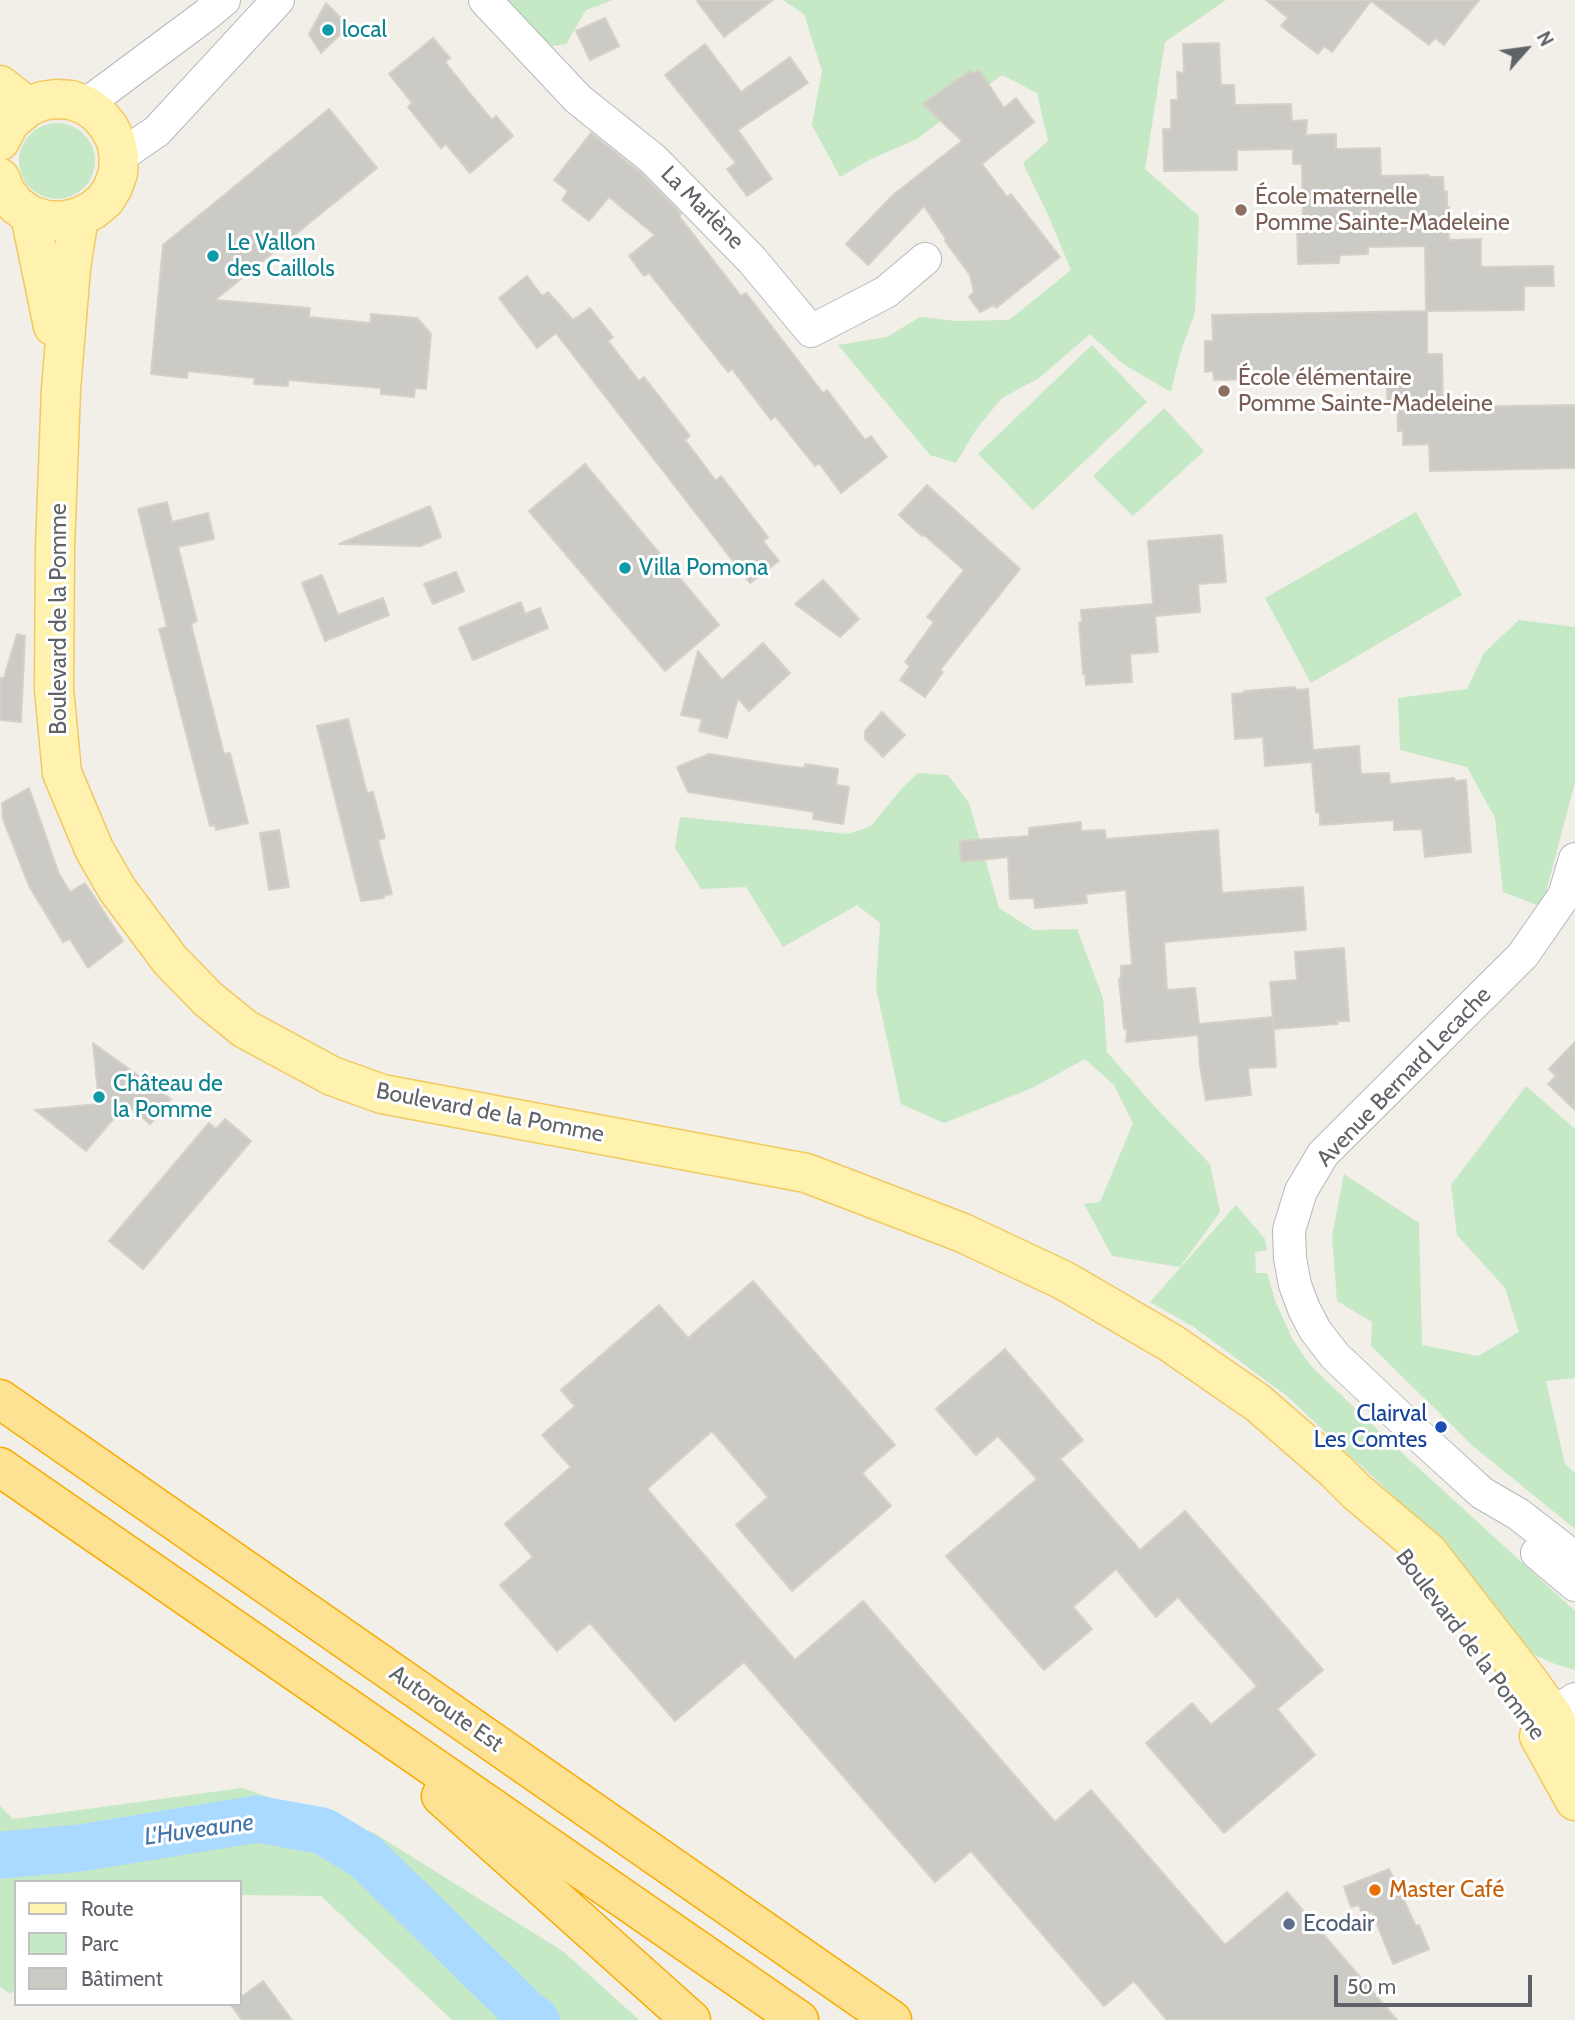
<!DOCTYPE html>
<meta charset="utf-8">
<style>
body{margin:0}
#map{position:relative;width:1575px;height:2020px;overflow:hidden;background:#f1efe8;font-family:Cabin,sans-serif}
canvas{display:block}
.legend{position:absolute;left:14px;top:1880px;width:228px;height:126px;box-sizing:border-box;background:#fff;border:2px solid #bfc1c3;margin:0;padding:9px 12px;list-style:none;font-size:21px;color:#5f6368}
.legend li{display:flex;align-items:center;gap:14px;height:35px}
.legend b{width:35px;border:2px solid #bfc1c3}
.north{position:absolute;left:1491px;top:14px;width:70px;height:70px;-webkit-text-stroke:5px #fff;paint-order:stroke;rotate:62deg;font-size:19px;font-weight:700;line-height:28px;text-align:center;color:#5f6368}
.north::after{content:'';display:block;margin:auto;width:24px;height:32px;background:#5f6368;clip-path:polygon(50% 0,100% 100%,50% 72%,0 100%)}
.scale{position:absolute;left:1334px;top:1975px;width:198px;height:32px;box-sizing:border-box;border:4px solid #5f6368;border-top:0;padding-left:9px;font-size:21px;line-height:24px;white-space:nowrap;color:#5f6368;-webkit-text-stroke:5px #fff;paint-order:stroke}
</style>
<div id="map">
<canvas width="1575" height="2020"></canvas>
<ul class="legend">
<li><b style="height:9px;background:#fff2af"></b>Route</li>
<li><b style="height:19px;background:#c5e8c5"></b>Parc</li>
<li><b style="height:19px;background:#cccac5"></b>Bâtiment</li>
</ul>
<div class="north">N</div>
<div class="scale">50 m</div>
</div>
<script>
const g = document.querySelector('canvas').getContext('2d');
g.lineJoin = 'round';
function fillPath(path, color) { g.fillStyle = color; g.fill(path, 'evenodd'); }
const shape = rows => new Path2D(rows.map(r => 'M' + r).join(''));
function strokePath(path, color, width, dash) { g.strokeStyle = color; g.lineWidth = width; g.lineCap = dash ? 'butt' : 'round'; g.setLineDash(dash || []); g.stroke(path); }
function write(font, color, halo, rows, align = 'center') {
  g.font = font + ' Cabin,sans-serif'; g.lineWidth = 6; g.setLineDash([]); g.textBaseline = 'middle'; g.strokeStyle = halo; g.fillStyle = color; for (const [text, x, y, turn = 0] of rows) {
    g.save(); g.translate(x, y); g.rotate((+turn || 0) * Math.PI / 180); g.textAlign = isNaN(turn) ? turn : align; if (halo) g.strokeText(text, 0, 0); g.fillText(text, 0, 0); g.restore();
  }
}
fillPath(shape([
 [503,0,613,0,586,10,566,44,552,46],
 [783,0,1226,0,1165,42,1145,169,1199,216,1195,312,1180,354,1171,392,1123,364,1090,334,1039,378,1002,398,977,428,956,463,930,455,838,345,887,337,920,317,956,321,1009,320,1071,270,1049,217,1023,163,1048,141,1037,93,1002,75,917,139,871,159,840,177,812,125,822,71,804,14],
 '19 161a38 38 0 1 1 76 0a38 38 0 1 1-76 0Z',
 [1092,345,1147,402,1033,510,978,454],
 [1164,408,1204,451,1133,516,1093,476],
 [1416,512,1462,595,1311,683,1265,598],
 [1519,620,1575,627,1575,782,1542,907,1503,892,1495,818,1467,767,1400,750,1398,698,1467,689,1484,653],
 [918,773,948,775,969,803,999,908,1033,930,1077,929,1103,998,1107,1052,1153,1105,1210,1164,1220,1212,1180,1267,1112,1256,1084,1204,1100,1202,1133,1123,1114,1085,1085,1059,1032,1088,944,1123,901,1104,876,988,880,923,857,905,783,947,746,887,701,889,675,848,680,817,848,834,871,826,903,787],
 [1526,1086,1575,1129,1575,1378,1546,1381,1565,1464,1575,1473,1575,1529,1473,1446,1371,1346,1372,1322,1337,1301,1332,1236,1344,1174,1419,1223,1422,1345,1478,1356,1519,1332,1505,1288,1457,1235,1451,1185],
 [1236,1205,1265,1239,1267,1250,1255,1252,1256,1273,1267,1273,1276,1303,1292,1338,1303,1355,1312,1367,1389,1441,1575,1611,1575,1670,1555,1664,1535,1655,1522,1644,1423,1524,1287,1396,1195,1328,1150,1302],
 [242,1788,374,1833,564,1952,639,2020,452,2020,321,1896,240,1895,240,1882,16,1882,16,1988,11,1994,0,1987,0,1806,13,1819]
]), '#c5e8c5');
strokePath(shape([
 [0,1855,80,1848,257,1819,323,1831,366,1857,527,2014,536,2020]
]), '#aadaff', 47);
const building = shape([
 [696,0,773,0,724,37,696,0],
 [1266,0,1479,0,1444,45,1435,38,1429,45,1371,1,1332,52,1324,46,1318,54,1281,26,1288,18,1266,0],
 [326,3,349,26,321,53,309,34,326,3],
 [605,18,619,46,590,60,576,31,605,18],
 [433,38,450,58,445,62,468,91,492,120,496,116,513,136,470,173,446,144,441,148,424,127,408,107,412,103,389,74,433,38],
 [1219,43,1221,85,1234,85,1235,105,1291,104,1292,121,1307,120,1306,135,1336,134,1336,149,1380,148,1381,176,1429,175,1429,177,1443,177,1444,192,1447,191,1447,207,1449,207,1449,240,1481,239,1481,267,1553,266,1554,286,1524,286,1524,310,1427,311,1427,354,1442,354,1443,407,1575,405,1575,468,1430,471,1429,444,1403,445,1403,431,1398,431,1397,400,1387,401,1387,377,1214,380,1213,371,1205,372,1205,341,1213,341,1212,315,1426,311,1425,246,1368,247,1368,254,1340,255,1339,263,1298,264,1297,221,1303,221,1302,164,1293,164,1293,149,1237,150,1237,170,1164,171,1163,129,1171,129,1171,100,1178,100,1177,72,1184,73,1183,44,1219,43],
 [705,44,741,92,790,57,808,83,738,130,772,179,747,196,727,169,736,163,665,75,705,44],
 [971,70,973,74,979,70,1004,108,1016,98,1034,122,982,164,1007,197,1011,194,1060,257,996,308,994,305,980,312,969,297,974,292,970,275,945,241,946,239,924,206,868,265,846,244,893,195,962,141,923,104,971,70],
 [329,109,377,168,215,300,310,308,309,317,370,323,371,314,417,318,431,334,426,389,415,388,414,397,381,394,381,388,288,380,288,386,254,384,255,378,188,371,187,378,151,374,163,245,329,109],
 [591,133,641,173,681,214,679,216,741,296,746,293,823,393,827,390,865,440,871,436,887,457,841,493,819,463,815,466,775,416,771,420,732,369,728,372,649,273,644,276,629,256,655,235,609,197,589,221,562,200,568,191,554,180,591,133],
 [527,276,542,296,548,292,573,320,590,308,613,337,608,341,639,381,644,377,690,436,685,440,701,461,716,481,721,476,768,537,763,541,779,561,750,583,556,333,537,348,499,298,527,276],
 [585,464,719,625,665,671,529,511,585,464],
 [927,485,1020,569,940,670,943,672,925,697,900,680,910,666,905,662,934,622,927,617,964,570,924,535,922,536,899,515,927,485],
 [167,502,172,522,208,513,214,539,178,547,197,621,191,624,224,754,230,753,248,823,216,830,215,825,210,826,159,629,167,627,138,509,167,502],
 [430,506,441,537,420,546,339,544,430,506],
 [1222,535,1226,582,1198,584,1200,612,1155,616,1158,652,1130,654,1132,682,1086,685,1085,674,1083,674,1079,623,1082,622,1081,610,1153,604,1148,541,1222,535],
 [456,572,464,591,433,604,424,584,456,572],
 [322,575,338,615,383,598,389,615,325,641,302,583,322,575],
 [823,580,859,619,840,637,795,604,823,580],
 [521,602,525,614,540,608,548,628,473,660,459,628,521,602],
 [17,634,25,636,21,722,0,720,0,678,4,678,17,634],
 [763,643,790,673,749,711,738,698,727,738,699,731,702,719,681,715,698,651,722,680,763,643],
 [1295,687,1296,690,1308,689,1313,750,1359,746,1361,774,1389,773,1390,784,1454,778,1455,781,1466,780,1471,852,1425,857,1422,829,1394,830,1394,820,1320,825,1320,813,1316,812,1312,762,1265,766,1263,737,1235,739,1232,694,1244,693,1244,691,1295,687],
 [882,712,905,735,883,757,865,739,865,731,882,712],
 [348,719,367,793,373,792,385,838,378,840,392,894,383,896,384,898,361,901,317,726,348,719],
 [709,754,779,765,805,768,805,764,838,769,836,785,849,787,843,824,813,819,814,812,688,792,677,767,709,754],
 [29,788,59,874,70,892,85,883,123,941,88,968,70,939,63,942,29,886,3,819,2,803,29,788],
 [1081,822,1081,831,1105,830,1106,839,1218,830,1222,893,1303,887,1306,930,1164,942,1167,990,1195,988,1199,1024,1273,1017,1270,982,1297,980,1295,952,1344,948,1349,1021,1337,1021,1338,1024,1274,1029,1273,1019,1276,1067,1248,1068,1251,1095,1206,1100,1200,1066,1198,1035,1126,1042,1127,1030,1124,1029,1119,979,1121,978,1121,966,1132,965,1126,890,1086,894,1087,903,1035,908,1034,898,1010,899,1008,857,961,862,960,841,1029,836,1029,828,1081,822],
 [279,830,289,887,269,890,260,833,279,830],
 [1575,1042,1575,1110,1548,1084,1556,1076,1549,1069,1575,1042],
 [93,1043,171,1099,150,1124,126,1104,86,1151,35,1110,99,1104,93,1043],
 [225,1119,251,1141,143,1269,109,1241,209,1123,216,1129,225,1119],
 [753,1281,895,1445,862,1473,891,1506,792,1591,736,1525,768,1497,712,1431,647,1489,795,1660,863,1601,1055,1822,1091,1790,1225,1945,1287,1892,1397,2020,1167,2020,1134,1981,1104,2006,971,1851,935,1882,744,1662,675,1721,590,1623,557,1651,500,1585,533,1557,505,1524,571,1467,542,1435,575,1406,561,1390,659,1305,688,1338,753,1281],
 [1005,1349,1083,1440,1060,1459,1140,1550,1185,1511,1323,1670,1277,1709,1315,1755,1224,1833,1146,1743,1192,1703,1211,1725,1257,1686,1178,1597,1156,1617,1116,1569,1073,1607,1092,1629,1044,1670,946,1556,1037,1479,998,1436,976,1455,936,1409,1005,1349],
 [1389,1869,1416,1926,1419,1925,1429,1949,1393,1964,1372,1912,1363,1916,1359,1905,1351,1907,1344,1887,1389,1869],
 [263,1981,292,2020,242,2020,231,2005,240,2004,240,1998,263,1981]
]);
fillPath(building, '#cccac5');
strokePath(building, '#d6d1c6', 2);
const minor = shape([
 [485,0,578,99,653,159,752,260,811,331,886,292,925,259],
 [85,105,206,15,224,0],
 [119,157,157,131,278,0],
 [1575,859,1564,896,1523,955,1323,1154,1301,1191,1289,1230,1290,1258,1295,1285,1304,1309,1315,1330,1335,1356,1425,1441,1482,1493,1518,1514,1575,1558],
 [1537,1553,1575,1585],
 [1546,1735,1552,1714,1575,1699]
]);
const major = shape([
 [0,85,28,107],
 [0,141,10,122,28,107,42,101,56,99,71,100,85,105,98,114,109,127,116,141,119,157,118,173,113,187,105,200,93,210,79,217,63,221,46,220,30,215,16,205,6,192,0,178],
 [30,215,53,326],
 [79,217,71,268,61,389,55,548,54,689,62,773,94,849,117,889,170,960,208,999,245,1029,332,1076,382,1094,806,1173,963,1233,1063,1280,1171,1343,1258,1403,1336,1471,1358,1493,1428,1552,1530,1683,1552,1714,1575,1757],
 [1539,1736,1575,1801]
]);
const highway = shape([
 [0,1399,892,2020],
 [0,1467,799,2020],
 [441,1796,691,2020]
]);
strokePath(minor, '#b5b8bc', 34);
strokePath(major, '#f2c960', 41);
strokePath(highway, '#f9ab00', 41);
strokePath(minor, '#fff', 32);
strokePath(major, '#fff2af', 38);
strokePath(highway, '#fde293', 38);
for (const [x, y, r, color] of [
 [328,30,7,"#0f9aa8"],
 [1241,210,7,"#8d6e63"],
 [213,256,7,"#0f9aa8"],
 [1224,391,7,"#8d6e63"],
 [625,568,7,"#0f9aa8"],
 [99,1097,7,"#0f9aa8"],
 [1441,1427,7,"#1a4fb4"],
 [1375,1890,7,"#e8710a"],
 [1289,1924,7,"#5c6f8a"]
]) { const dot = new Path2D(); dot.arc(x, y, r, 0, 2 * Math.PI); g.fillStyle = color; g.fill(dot); strokePath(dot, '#fff', 2.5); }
write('23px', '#0d838f', '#fff', [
 ["local",342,30],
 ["Le Vallon",227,243],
 ["des Caillols",227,269],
 ["Villa Pomona",639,568],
 ["Château de",113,1084],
 ["la Pomme",113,1110]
], 'left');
write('23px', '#785e54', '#fff', [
 ["École maternelle",1255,197],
 ["Pomme Sainte-Madeleine",1255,223],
 ["École élémentaire",1238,378],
 ["Pomme Sainte-Madeleine",1238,404]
], 'left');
write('23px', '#5f6368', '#fff', [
 ["La Marlène",702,208,45],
 ["Boulevard de la Pomme",59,619,-90],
 ["Avenue Bernard Lecache",1404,1077,-46],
 ["Boulevard de la Pomme",490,1113,11],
 ["Boulevard de la Pomme",1470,1645,53],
 ["Autoroute Est",446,1709,35]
]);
write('23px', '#164399', '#fff', [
 ["Clairval",1427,1414],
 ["Les Comtes",1427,1440]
], 'right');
write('23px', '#c56008', '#fff', [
 ["Master Café",1389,1890]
], 'left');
write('23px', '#4e5e75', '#fff', [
 ["Ecodair",1303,1924]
], 'left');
write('italic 24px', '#4174aa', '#fff', [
 ["L'Huveaune",199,1830,-8]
]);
</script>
